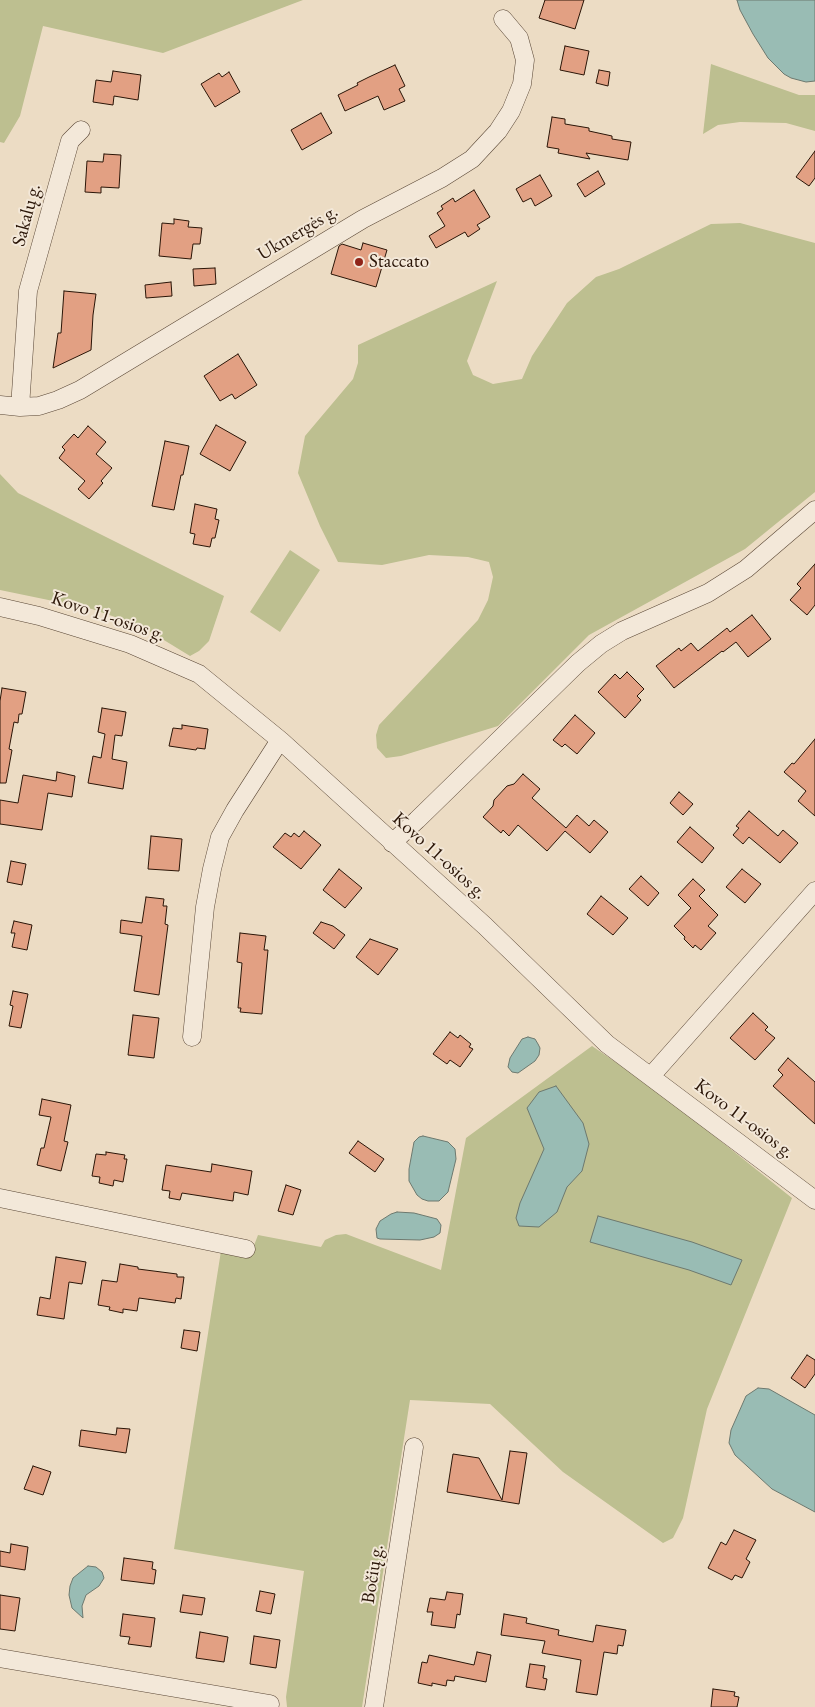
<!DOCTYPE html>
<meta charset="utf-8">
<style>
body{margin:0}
canvas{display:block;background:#ecdcc4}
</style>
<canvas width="815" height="1707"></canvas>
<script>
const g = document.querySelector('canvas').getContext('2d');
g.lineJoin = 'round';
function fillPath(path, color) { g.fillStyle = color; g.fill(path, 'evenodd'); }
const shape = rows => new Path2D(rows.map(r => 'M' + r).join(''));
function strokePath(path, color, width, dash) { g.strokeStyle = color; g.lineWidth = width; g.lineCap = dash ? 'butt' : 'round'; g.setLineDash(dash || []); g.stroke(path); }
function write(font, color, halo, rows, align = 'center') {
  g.font = font + ' "EB Garamond",serif'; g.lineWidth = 4; g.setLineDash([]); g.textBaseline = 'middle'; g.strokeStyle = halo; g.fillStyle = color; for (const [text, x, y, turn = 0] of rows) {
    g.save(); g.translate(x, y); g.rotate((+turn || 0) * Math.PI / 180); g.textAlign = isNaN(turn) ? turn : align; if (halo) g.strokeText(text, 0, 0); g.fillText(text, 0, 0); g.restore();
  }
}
fillPath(shape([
 [0,0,303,0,163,53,43,26,20,116,4,143,0,142],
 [711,64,799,95,815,95,815,131,786,123,740,122,718,125,703,134],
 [740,223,815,243,815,492,745,549,589,635,498,726,401,756,386,758,377,748,376,735,379,725,478,620,488,600,493,577,489,562,468,557,429,555,382,565,338,562,320,526,298,473,305,436,353,379,358,363,358,345,497,281,467,361,473,375,493,384,522,379,532,356,567,303,596,277,619,269,711,224],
 [0,474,18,493,224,596,209,641,199,651,190,656,141,626,92,609,0,590],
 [290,550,320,570,280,632,250,612],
 [592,1046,658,1091,792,1198,707,1409,683,1518,673,1538,663,1543,563,1472,490,1404,410,1400,362,1707,287,1707,286,1697,304,1571,174,1549,221,1251,250,1256,258,1235,321,1247,325,1240,336,1235,346,1234,441,1270,466,1138]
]), '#bdbf90');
const water = shape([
 [737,0,815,0,815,81,806,82,791,78,784,74,768,58,753,34,740,10,737,0],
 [528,1037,535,1039,538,1044,540,1048,539,1055,535,1061,518,1073,512,1072,508,1067,510,1058,522,1039,528,1037],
 [556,1086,583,1123,589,1144,582,1171,567,1187,557,1212,539,1227,519,1226,516,1218,520,1203,544,1149,527,1108,539,1092,556,1086],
 [423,1136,448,1142,455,1149,456,1159,448,1192,439,1201,428,1201,422,1199,417,1195,409,1181,409,1169,414,1142,419,1137,423,1136],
 [397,1212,414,1213,437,1219,441,1225,440,1233,434,1237,420,1240,380,1239,377,1238,376,1229,380,1221,391,1214,397,1212],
 [598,1216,692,1242,742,1260,731,1285,689,1270,590,1242,598,1216],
 [758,1388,769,1389,815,1415,815,1512,772,1489,735,1455,729,1443,731,1430,746,1396,758,1388],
 [88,1566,96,1567,102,1572,104,1578,99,1586,86,1595,82,1606,83,1618,72,1608,69,1595,70,1586,73,1578,88,1566]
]);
fillPath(water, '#99bcb4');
strokePath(water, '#6d796f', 1);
const building = shape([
 [545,0,584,0,575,29,539,18,545,0],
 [565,46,589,51,584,75,560,70,565,46],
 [395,65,405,86,399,89,405,101,384,110,378,96,345,111,338,95,358,85,357,83,369,77,395,65],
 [599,70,610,72,608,86,596,83,599,70],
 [113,71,141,75,138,100,114,96,113,105,93,102,96,80,111,82,113,71],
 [229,72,240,92,215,107,201,84,219,73,222,77,229,72],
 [321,113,332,133,302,150,291,130,321,113],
 [552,117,565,119,565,124,589,128,589,131,612,136,612,139,631,142,628,160,586,153,590,159,558,153,559,149,547,147,552,117],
 [815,151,815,178,809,186,796,177,815,151],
 [104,154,121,155,119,188,101,187,101,193,85,192,87,161,103,162,104,154],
 [598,171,605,184,585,197,577,184,598,171],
 [540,175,552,196,535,206,531,198,523,202,516,189,540,175],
 [474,190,490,217,477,225,480,229,468,237,465,232,436,248,429,236,445,226,437,213,443,209,441,206,453,198,455,202,474,190],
 [174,219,189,221,188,227,202,228,200,244,193,244,191,259,159,256,162,223,174,224,174,219],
 [363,243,387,250,376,287,331,274,339,246,342,244,361,250,363,243],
 [215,268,216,284,194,286,193,269,215,268],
 [171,282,172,296,146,298,145,285,171,282],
 [64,291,96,294,93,315,91,350,53,368,58,333,61,333,64,291],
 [238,354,257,385,235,399,232,394,220,401,204,376,238,354],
 [216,425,246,442,230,471,200,454,216,425],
 [88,426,106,442,96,454,112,468,101,481,103,483,89,499,78,489,85,481,59,458,65,450,62,447,74,434,78,438,88,426],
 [165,441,189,446,183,475,181,475,174,510,152,506,165,441],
 [195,504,217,509,215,519,219,520,215,538,212,538,210,547,193,544,195,534,190,533,195,504],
 [815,564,815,605,807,615,790,600,801,588,797,584,815,564],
 [752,615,771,639,748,657,736,642,723,652,722,651,674,688,656,666,679,648,681,651,691,643,698,651,727,628,730,632,752,615],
 [627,672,644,689,637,696,641,700,625,718,598,692,615,674,620,679,627,672],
 [2,688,26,692,22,714,19,714,18,723,14,722,9,749,12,750,6,783,0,783,0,701,2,688],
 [102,708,126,712,122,736,115,735,112,759,127,762,123,789,88,783,93,756,101,758,105,734,98,732,102,708],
 [575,715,595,733,577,754,565,744,562,747,553,740,575,715],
 [182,725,208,729,205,749,197,748,196,750,169,746,173,728,182,729,182,725],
 [815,739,815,816,798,801,806,791,784,772,792,763,794,764,815,739],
 [57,772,75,776,72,797,48,793,42,830,0,824,0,800,18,803,23,775,56,781,57,772],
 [523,774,540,789,532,798,566,828,577,815,589,826,594,820,608,832,590,853,565,831,547,851,518,825,509,836,503,830,501,833,483,817,493,806,494,800,507,786,514,784,523,774],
 [679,792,693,804,683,815,670,803,679,792],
 [749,811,778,836,783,830,798,843,780,863,749,837,743,844,733,835,739,828,736,826,749,811],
 [690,827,714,848,702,863,677,842,690,827],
 [304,831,321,845,301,869,273,847,285,833,291,837,294,833,299,837,304,831],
 [151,836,182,839,179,871,148,869,151,836],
 [11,861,26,864,22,885,7,882,11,861],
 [339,869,362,888,345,908,323,890,339,869],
 [742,869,761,884,745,903,726,887,742,869],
 [641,876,659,893,648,906,629,889,641,876],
 [693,879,705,890,699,896,718,915,708,926,716,933,701,950,695,945,693,948,684,939,685,937,674,926,691,908,678,895,693,879],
 [601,896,628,918,613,935,587,914,601,896],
 [146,897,164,899,163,906,167,906,165,924,168,925,159,995,134,991,142,936,120,933,121,920,142,923,146,897],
 [14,921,32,925,27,950,12,947,15,933,11,933,14,921],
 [321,922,333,926,345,935,334,949,313,933,321,922],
 [240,933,266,936,264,950,268,950,262,1014,240,1012,241,1008,238,1008,242,963,237,962,240,933],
 [370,939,398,949,378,975,356,957,370,939],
 [13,991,28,994,21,1028,9,1026,13,1006,10,1005,13,991],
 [753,1013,768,1027,765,1030,775,1038,755,1060,730,1038,753,1013],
 [133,1015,159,1018,154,1058,128,1055,133,1015],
 [450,1032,458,1038,460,1035,471,1044,469,1047,473,1049,460,1067,450,1060,447,1064,433,1054,450,1032],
 [788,1058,815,1082,815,1124,773,1086,783,1075,778,1070,788,1058],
 [42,1099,71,1105,64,1141,68,1142,61,1171,37,1165,41,1148,44,1148,51,1117,39,1115,42,1099],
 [358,1141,384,1159,375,1172,349,1153,358,1141],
 [106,1152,125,1155,124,1159,127,1159,123,1182,114,1180,113,1186,99,1183,100,1177,92,1176,96,1154,106,1155,106,1152],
 [212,1164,252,1171,248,1195,234,1192,233,1201,182,1193,180,1200,169,1198,170,1191,162,1190,166,1165,211,1172,212,1164],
 [286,1185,301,1190,293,1215,278,1211,286,1185],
 [56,1257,86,1262,82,1284,69,1282,64,1319,37,1315,40,1297,50,1299,56,1257],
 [120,1264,138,1267,138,1269,177,1274,177,1277,184,1277,181,1299,176,1298,175,1303,139,1298,137,1311,123,1309,123,1313,109,1310,110,1307,98,1305,102,1280,117,1282,120,1264],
 [184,1330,200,1332,197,1351,181,1348,184,1330],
 [807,1355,815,1360,815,1374,805,1388,791,1378,807,1355],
 [117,1428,130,1429,126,1453,79,1446,81,1430,116,1435,117,1428],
 [510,1451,527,1453,519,1504,447,1492,453,1454,479,1458,502,1500,510,1451],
 [33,1466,51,1472,43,1495,24,1489,33,1466],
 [734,1530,756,1540,746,1559,750,1562,742,1578,735,1575,732,1580,708,1568,721,1542,726,1545,734,1530],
 [11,1544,28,1547,25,1570,0,1566,0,1551,10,1553,11,1544],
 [124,1558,153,1562,152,1569,156,1570,154,1584,121,1580,124,1558],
 [260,1591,275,1594,271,1614,256,1611,260,1591],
 [447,1592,463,1594,460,1615,457,1614,455,1628,431,1625,433,1612,427,1612,430,1598,445,1600,447,1592],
 [0,1595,20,1598,15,1631,0,1629,0,1595],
 [183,1595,205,1598,202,1615,180,1612,183,1595],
 [123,1614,155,1618,151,1647,128,1644,130,1637,120,1636,123,1614],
 [504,1614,527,1618,526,1623,559,1630,558,1635,593,1642,596,1625,626,1630,623,1646,618,1645,617,1654,604,1652,597,1695,576,1692,581,1660,542,1653,545,1641,501,1635,504,1614],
 [200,1632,228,1637,224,1662,196,1658,200,1632],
 [254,1636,280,1640,276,1668,250,1664,254,1636],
 [477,1652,491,1655,486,1682,455,1676,454,1681,447,1680,446,1686,432,1683,432,1686,418,1683,422,1662,427,1663,429,1655,474,1665,477,1652],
 [530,1664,545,1666,543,1678,547,1679,545,1690,526,1687,530,1664],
 [713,1689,735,1692,734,1696,739,1697,737,1707,711,1707,713,1689]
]);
fillPath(building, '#e2a083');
strokePath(building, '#2a1507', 1);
const minor = shape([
 [0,405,20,407,39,406,58,400,80,390,363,219,442,178,472,159,498,131,511,111,522,84,525,60,519,38,503,19],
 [20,407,28,291,70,141,81,130],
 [0,607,39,616,130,644,199,674,280,740,485,926,607,1044,815,1200],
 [392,843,417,820,578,663,601,644,622,631,708,593,746,569,815,510],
 [192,1037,205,907,212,869,220,837,235,810,280,740],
 [651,1076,815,891],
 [0,1198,246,1249],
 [0,1658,270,1704],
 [374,1707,414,1447]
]);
strokePath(minor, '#5a4736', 19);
strokePath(minor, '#f3e8d9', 18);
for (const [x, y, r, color] of [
 [359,262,5,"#8f2418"]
]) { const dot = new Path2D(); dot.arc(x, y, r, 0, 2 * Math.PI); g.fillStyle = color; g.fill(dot); strokePath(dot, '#f3e8d9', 2); }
write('19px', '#2a1507', '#f3e8d9', [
 ["Sakalų g.",27,215,-75],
 ["Ukmergės g.",298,233,-31],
 ["Kovo 11-osios g.",108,617,19],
 ["Kovo 11-osios g.",439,856,42],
 ["Kovo 11-osios g.",744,1119,37],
 ["Bočių g.",373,1574,-81]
]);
write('19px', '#2a1507', '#f3e8d9', [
 ["Staccato",369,262]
], 'left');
</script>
